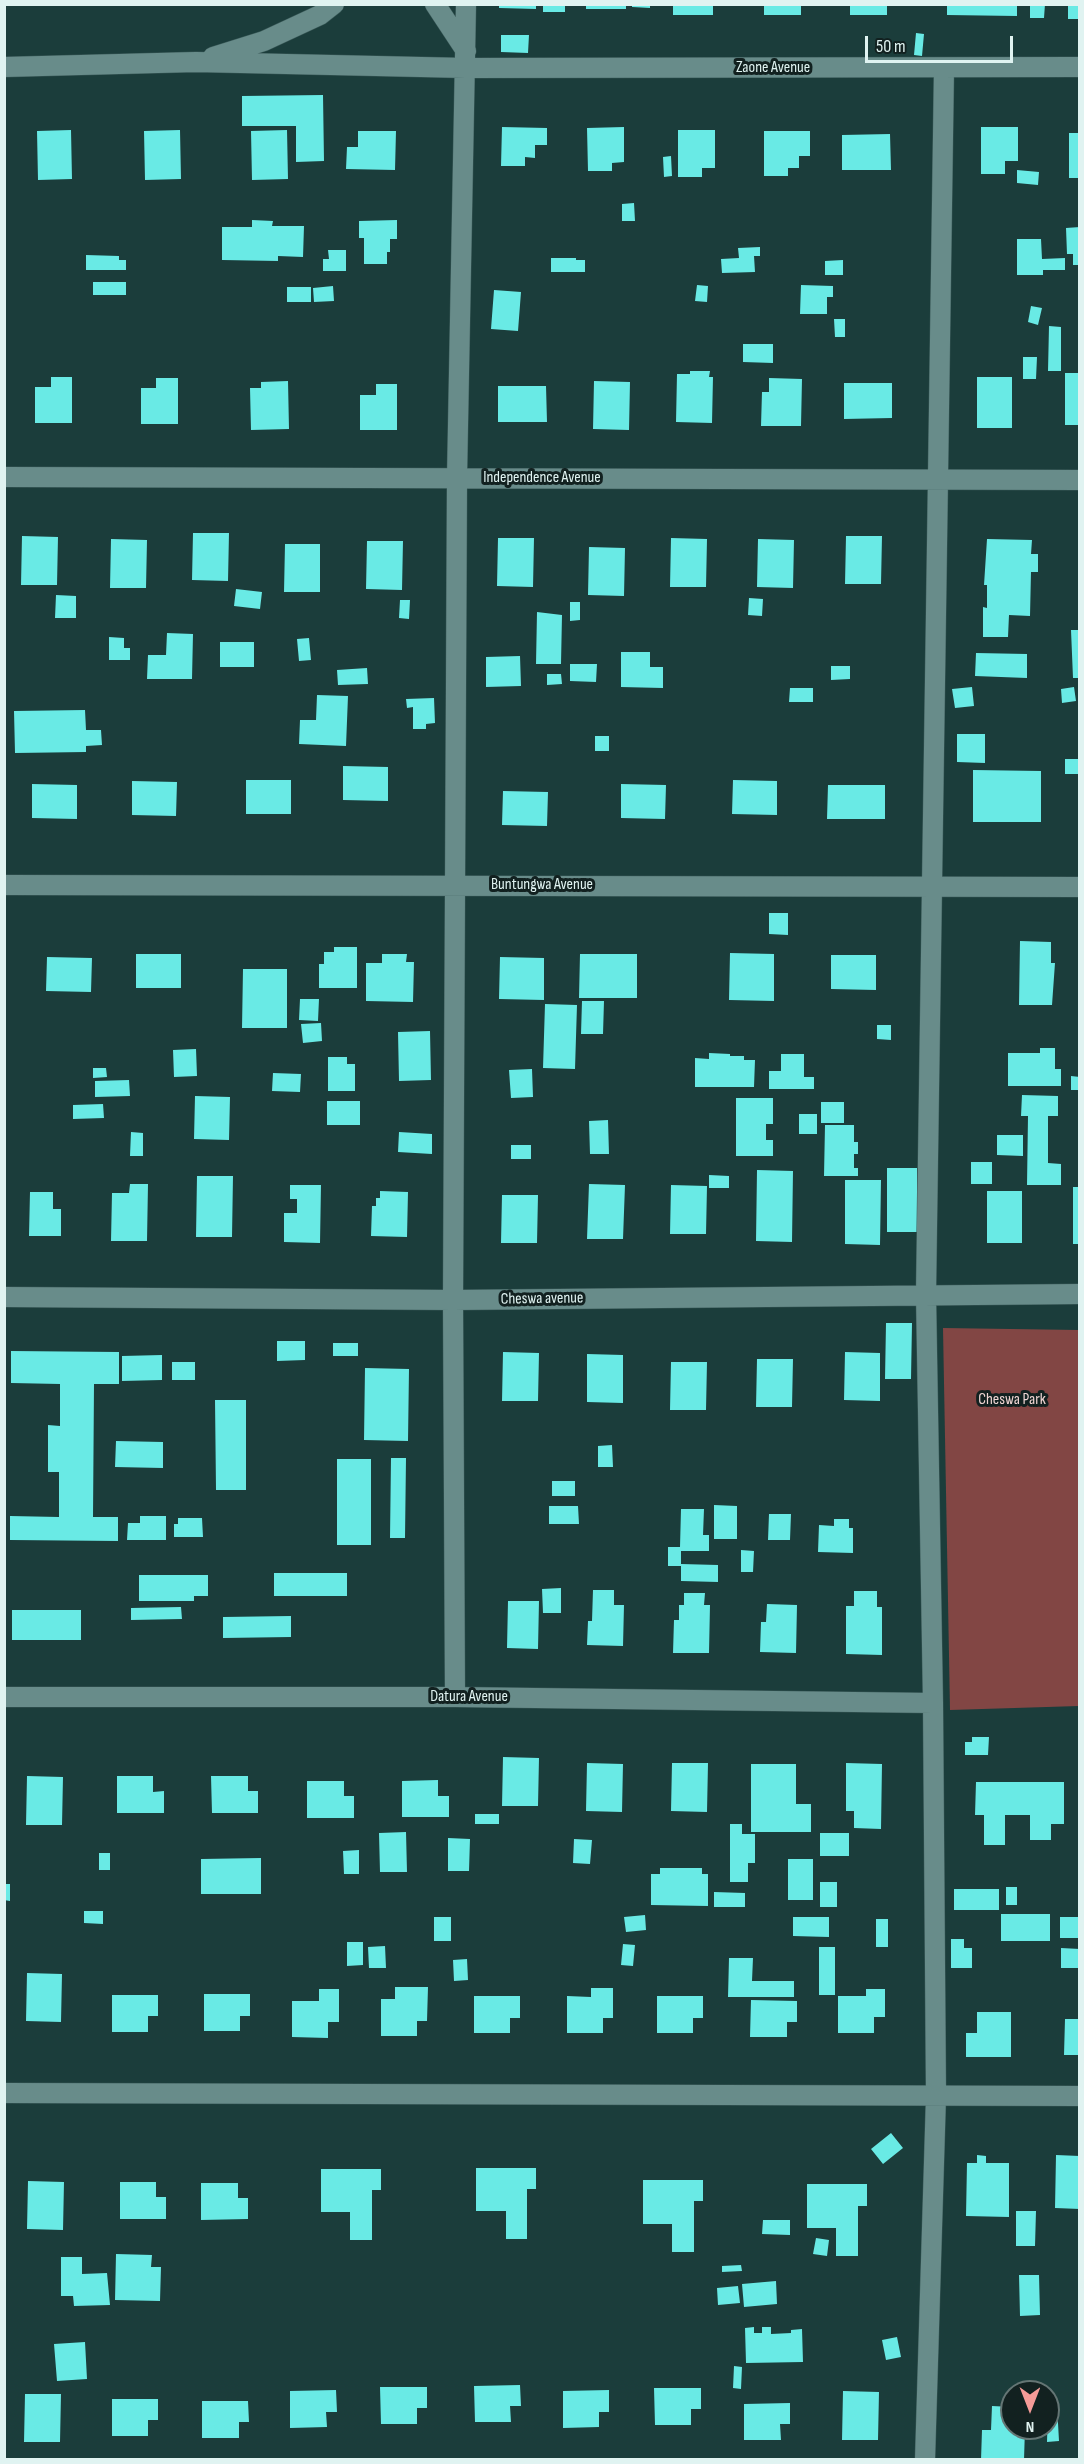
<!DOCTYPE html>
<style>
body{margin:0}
#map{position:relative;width:1084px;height:2464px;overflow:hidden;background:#1b3d3b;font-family:"Sofia Sans Condensed",sans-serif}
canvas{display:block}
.frame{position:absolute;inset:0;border:6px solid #e0f3f1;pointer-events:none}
.north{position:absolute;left:1000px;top:2380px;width:60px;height:60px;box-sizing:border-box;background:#122120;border:2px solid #647574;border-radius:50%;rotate:180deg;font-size:16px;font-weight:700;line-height:24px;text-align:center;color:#e0f3f1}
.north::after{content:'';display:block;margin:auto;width:21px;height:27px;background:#f59b98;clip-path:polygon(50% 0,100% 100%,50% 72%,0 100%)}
.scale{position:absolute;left:865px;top:36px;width:148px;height:27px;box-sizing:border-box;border:3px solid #e0f3f1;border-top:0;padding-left:8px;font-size:18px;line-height:21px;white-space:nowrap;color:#e0f3f1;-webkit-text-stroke:4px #122120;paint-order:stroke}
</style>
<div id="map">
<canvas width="1084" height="2464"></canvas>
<div class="frame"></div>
<div class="north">N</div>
<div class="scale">50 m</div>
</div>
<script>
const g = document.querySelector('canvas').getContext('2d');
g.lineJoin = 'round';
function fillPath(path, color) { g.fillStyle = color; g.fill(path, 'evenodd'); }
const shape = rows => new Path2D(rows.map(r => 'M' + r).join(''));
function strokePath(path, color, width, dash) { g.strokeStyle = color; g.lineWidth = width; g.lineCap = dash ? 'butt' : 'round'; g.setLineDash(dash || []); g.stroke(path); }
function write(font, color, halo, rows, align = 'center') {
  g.font = font + ' "Sofia Sans Condensed",sans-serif'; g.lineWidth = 6; g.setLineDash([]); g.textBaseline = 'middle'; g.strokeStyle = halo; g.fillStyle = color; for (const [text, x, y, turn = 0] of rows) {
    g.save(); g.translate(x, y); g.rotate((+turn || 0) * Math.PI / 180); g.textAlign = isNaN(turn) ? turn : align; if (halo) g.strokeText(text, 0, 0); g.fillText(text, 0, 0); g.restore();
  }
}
fillPath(shape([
 [943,1328,1079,1330,1079,1706,950,1710]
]), '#824644');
fillPath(shape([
 [499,4,536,4,536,9,499,8],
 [543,4,565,4,565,12,543,12],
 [586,4,626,4,626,9,586,9],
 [632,4,650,4,650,8,632,7],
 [673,4,713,4,713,15,673,15],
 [764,4,801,4,801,15,764,15],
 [850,4,887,4,887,15,850,15],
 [947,4,1017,4,1017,16,947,15],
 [1030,4,1045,4,1044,18,1030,18],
 [1068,5,1080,5,1080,19,1068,19],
 [916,33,924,34,922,56,914,55],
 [501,35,529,35,528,53,501,52],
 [323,95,324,161,296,162,296,126,242,126,242,96],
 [502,127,547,128,547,145,535,145,535,158,525,157,525,166,501,166],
 [624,127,624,162,612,163,612,171,588,171,587,128],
 [981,127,1018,127,1018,161,1005,161,1005,174,981,174],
 [71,130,72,179,38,180,37,131],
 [180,130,181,179,145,180,144,131],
 [287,130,288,179,252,180,251,131],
 [678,130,715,130,715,168,702,168,702,177,678,177],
 [358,131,396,131,395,170,346,169,347,147,358,147],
 [764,131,810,131,810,156,799,156,799,168,788,168,788,176,764,176],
 [1069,133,1080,133,1080,178,1069,178],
 [890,134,891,170,842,170,842,135],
 [671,156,672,176,664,177,663,157],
 [1017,170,1039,172,1038,185,1017,183],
 [634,203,635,221,622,221,622,204],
 [252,220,273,221,272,226,304,226,303,257,278,256,278,261,222,260,222,227,252,227],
 [397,220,397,239,390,239,390,252,387,252,387,264,364,264,364,238,359,238,359,221],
 [1080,227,1080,265,1073,265,1073,254,1067,254,1066,228],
 [1017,239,1041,239,1042,259,1065,258,1065,270,1043,270,1043,275,1017,275],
 [760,247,760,256,754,256,755,272,722,273,721,259,739,258,738,248],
 [328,250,346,250,346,271,323,271,323,259,329,259],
 [86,255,119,256,119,260,126,260,126,270,86,270],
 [551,258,576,258,576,260,585,260,585,272,551,272],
 [843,260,843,275,825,275,825,261],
 [93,282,126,282,126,295,93,295],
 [697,285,708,286,707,302,695,301],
 [801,285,833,286,833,297,827,297,827,314,800,314],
 [333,286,334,301,314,302,313,288],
 [287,287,311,287,311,302,287,302],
 [494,290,521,292,518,331,491,329],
 [1031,306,1042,308,1038,325,1028,322],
 [834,319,845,319,845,337,835,337],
 [1049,326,1061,327,1061,371,1048,371],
 [743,344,773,344,773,363,743,362],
 [1023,357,1037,357,1036,379,1023,379],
 [690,371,710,371,709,377,713,377,712,423,676,422,677,374,690,374],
 [1065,373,1080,373,1080,425,1065,425],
 [51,377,72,377,72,423,35,423,35,387,51,387],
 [977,377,1012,377,1012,428,977,428],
 [156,378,178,378,178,424,141,424,141,388,156,388],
 [769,378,802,379,801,426,761,426,762,392,769,392],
 [288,381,289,429,251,430,250,388,261,388,261,382],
 [594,381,630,382,629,430,593,429],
 [844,383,892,383,892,418,844,419],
 [376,384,397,384,397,430,360,430,360,395,376,395],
 [498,386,546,386,547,422,498,422],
 [193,533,229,533,228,581,192,580],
 [22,536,58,537,57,585,21,585],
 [846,536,882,536,881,584,845,584],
 [498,538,534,538,533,587,497,586],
 [671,538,707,539,706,587,670,587],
 [111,539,147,540,146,588,110,588],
 [758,539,794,540,793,588,757,587],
 [987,539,1032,540,1031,554,1038,554,1038,572,1031,572,1030,616,1009,615,1008,637,983,637,983,607,987,608,987,585,984,585],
 [367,541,403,541,402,590,366,589],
 [285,544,320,544,320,592,284,592],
 [589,547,625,548,624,596,588,595],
 [236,589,262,592,260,609,234,606],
 [56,595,76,596,76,618,55,618],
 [749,598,763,599,762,616,748,615],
 [400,600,410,600,409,619,399,618],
 [570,602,580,602,580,620,570,621],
 [537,612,562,615,561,664,536,664],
 [1071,630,1080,630,1080,678,1073,678],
 [167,633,193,634,192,679,147,679,148,655,166,655],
 [109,637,124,638,124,648,130,648,130,660,109,660],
 [309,638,311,660,299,661,297,639],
 [220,642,254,642,254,667,220,667],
 [621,652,650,652,650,667,663,667,663,688,621,687],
 [976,653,1027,654,1027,678,975,676],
 [520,656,521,686,486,687,486,657],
 [570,664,597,664,596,682,570,681],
 [831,666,850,666,850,679,831,680],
 [367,668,368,684,338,685,337,670],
 [547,674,561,674,562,684,547,685],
 [972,687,974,706,955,708,952,689],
 [1074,687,1076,701,1062,703,1061,689],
 [790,688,813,688,813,702,789,702],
 [317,695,348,696,346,746,299,744,300,720,316,720],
 [434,698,435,723,426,724,426,729,413,729,413,707,407,708,406,699],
 [85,710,86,730,101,730,102,745,86,746,86,752,15,753,14,711],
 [957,734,985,734,985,763,957,762],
 [595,736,609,736,609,751,595,751],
 [1065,759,1079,759,1079,774,1065,774],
 [343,766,388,767,388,801,343,800],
 [973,770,1041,771,1041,822,973,822],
 [246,780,291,780,291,814,246,814],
 [733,780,777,781,777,815,732,814],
 [132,781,177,782,176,816,132,815],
 [32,784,77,785,77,819,32,818],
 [621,784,666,785,665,819,621,818],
 [828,785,885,785,885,819,827,819],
 [503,791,548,792,547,826,502,825],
 [769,913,788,913,788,935,769,934],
 [1020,941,1051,942,1051,963,1055,963,1052,1005,1019,1005],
 [334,947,357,947,357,988,319,988,319,964,324,964,324,952,334,952],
 [730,953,774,954,774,1001,729,1000],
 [136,954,181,954,181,988,136,988],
 [382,954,407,954,406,962,414,962,413,1002,366,1001,366,963,382,963],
 [580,954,637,954,637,998,579,998],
 [831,955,876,955,876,990,831,989],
 [47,957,92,958,91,992,46,991],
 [500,957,544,958,544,1000,499,999],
 [243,969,287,969,287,1028,242,1028],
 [300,999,319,999,318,1021,299,1020],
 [582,1001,604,1001,603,1034,581,1034],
 [545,1004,577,1005,575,1069,543,1068],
 [321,1023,322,1041,303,1043,301,1024],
 [877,1025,891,1025,891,1040,877,1039],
 [430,1031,431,1080,399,1081,398,1032],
 [1040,1048,1055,1048,1055,1069,1061,1069,1061,1086,1008,1086,1008,1053,1040,1053],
 [196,1049,197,1076,174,1077,173,1050],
 [709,1053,730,1054,730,1056,744,1056,744,1060,755,1060,754,1087,695,1087,695,1058,709,1059],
 [781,1054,804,1054,804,1077,814,1077,814,1089,769,1089,769,1071,781,1071],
 [328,1057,347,1057,347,1064,355,1064,355,1091,328,1091],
 [93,1068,106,1068,107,1077,93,1078],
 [532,1069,533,1097,511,1098,509,1070],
 [273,1073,301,1074,300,1092,272,1091],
 [1071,1076,1080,1077,1080,1090,1071,1090],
 [129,1080,130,1096,95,1097,95,1081],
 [1022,1095,1058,1096,1058,1116,1048,1116,1048,1163,1061,1164,1061,1185,1027,1185,1028,1116,1021,1116],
 [195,1096,230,1097,229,1140,194,1139],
 [736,1098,773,1098,773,1124,766,1124,766,1140,773,1140,773,1156,736,1156],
 [327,1101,360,1101,360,1125,327,1125],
 [821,1102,844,1102,844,1123,821,1123],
 [103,1104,104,1118,73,1119,73,1105],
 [799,1114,817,1114,817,1134,799,1134],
 [608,1120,609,1154,590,1154,589,1121],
 [825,1125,854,1125,854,1142,858,1142,858,1154,854,1154,854,1168,858,1168,858,1176,824,1176],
 [131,1132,143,1133,143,1156,130,1156],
 [399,1132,432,1134,432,1154,398,1152],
 [997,1135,1023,1135,1023,1156,997,1155],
 [511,1145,531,1145,531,1159,511,1159],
 [971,1162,992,1162,992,1184,971,1184],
 [887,1168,917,1168,917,1232,887,1232],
 [757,1170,793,1171,792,1242,756,1241],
 [709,1175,729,1176,729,1188,709,1188],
 [197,1176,233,1176,232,1237,196,1237],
 [845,1180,881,1180,880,1245,845,1244],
 [130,1184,148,1184,147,1241,111,1241,112,1193,129,1193],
 [589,1184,625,1185,623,1239,587,1239],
 [290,1185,321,1185,320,1243,284,1242,284,1213,297,1213,297,1199,290,1199],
 [671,1185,707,1186,706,1234,670,1234],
 [1073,1187,1080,1187,1080,1244,1073,1244],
 [380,1191,408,1192,407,1237,371,1236,372,1206,376,1206,376,1198,380,1198],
 [987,1191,1022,1191,1022,1243,987,1243],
 [30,1192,53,1192,53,1209,61,1209,61,1236,29,1236],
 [502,1195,538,1195,537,1243,501,1243],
 [886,1323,912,1323,911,1379,885,1379],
 [277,1341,305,1341,305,1360,277,1361],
 [333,1343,358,1343,358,1356,333,1356],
 [11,1351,119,1352,119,1384,94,1384,93,1517,118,1517,118,1541,10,1540,10,1516,59,1517,59,1472,48,1472,48,1425,60,1426,60,1384,11,1383],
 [503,1352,539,1353,538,1401,502,1401],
 [845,1352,880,1353,880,1401,844,1400],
 [587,1354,623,1355,623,1403,587,1402],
 [162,1355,162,1380,122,1381,122,1356],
 [757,1359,793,1359,792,1407,756,1407],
 [172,1362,195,1362,195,1380,172,1380],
 [671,1362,707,1362,706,1410,670,1410],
 [365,1368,409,1369,408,1441,364,1440],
 [215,1400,246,1400,246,1490,216,1490],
 [116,1441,163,1442,163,1468,115,1467],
 [612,1445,613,1467,598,1467,598,1446],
 [391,1458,406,1458,405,1538,390,1538],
 [337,1459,371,1459,371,1545,337,1545],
 [552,1481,575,1481,575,1496,552,1496],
 [714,1505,737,1506,737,1539,714,1539],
 [549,1506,578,1506,579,1524,549,1524],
 [681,1509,704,1509,703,1535,709,1535,709,1551,681,1551,681,1566,668,1566,668,1547,680,1547],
 [769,1514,791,1514,790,1540,768,1540],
 [140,1516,166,1516,166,1540,127,1540,128,1523,140,1523],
 [178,1518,202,1518,203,1537,174,1537,174,1524,178,1524],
 [834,1519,849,1519,849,1528,853,1528,853,1553,818,1552,819,1525,834,1526],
 [741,1550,754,1551,753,1572,741,1572],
 [681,1564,718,1565,718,1582,681,1581],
 [274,1573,347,1573,347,1596,274,1596],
 [139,1575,208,1575,208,1596,194,1596,194,1601,139,1601],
 [561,1588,561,1613,543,1613,542,1589],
 [593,1590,614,1590,614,1605,624,1605,623,1646,587,1645,588,1621,592,1621],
 [854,1591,877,1591,877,1607,882,1607,882,1655,846,1654,846,1606,854,1606],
 [684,1593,705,1593,704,1605,710,1605,709,1653,673,1653,674,1620,679,1620,679,1605,684,1605],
 [508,1601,539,1601,538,1649,507,1648],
 [767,1604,797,1605,796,1653,760,1652,761,1622,766,1622],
 [181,1607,182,1619,131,1620,131,1608],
 [12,1610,81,1610,81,1640,12,1640],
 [291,1616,291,1637,223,1638,223,1617],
 [972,1737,989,1737,988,1755,965,1755,965,1742,972,1742],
 [503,1757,539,1758,538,1806,502,1806],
 [587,1763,623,1764,622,1812,586,1811],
 [672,1763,708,1763,707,1812,671,1811],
 [846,1763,882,1764,881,1829,854,1828,854,1811,846,1811],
 [751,1764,796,1764,796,1804,811,1804,811,1832,751,1832],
 [27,1776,63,1777,62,1825,26,1825],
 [117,1776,153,1776,153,1792,164,1791,164,1813,117,1813],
 [211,1776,248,1776,248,1791,258,1791,258,1813,212,1813],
 [438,1780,438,1796,449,1796,449,1817,402,1817,402,1781],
 [307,1781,344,1781,344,1796,354,1796,354,1818,307,1818],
 [976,1782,1064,1782,1064,1824,1051,1824,1051,1840,1030,1840,1030,1815,1005,1815,1005,1845,984,1845,984,1815,975,1815],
 [475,1814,499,1814,499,1824,475,1824],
 [730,1824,742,1824,742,1834,755,1834,755,1863,748,1863,748,1882,730,1882],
 [406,1832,407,1872,380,1872,379,1833],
 [820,1833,849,1833,849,1856,820,1856],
 [448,1838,470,1839,469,1871,448,1871],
 [574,1839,592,1840,590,1864,573,1863],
 [359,1850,359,1874,344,1874,343,1851],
 [99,1853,110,1853,110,1870,99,1870],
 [261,1858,261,1894,201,1894,201,1859],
 [788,1859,813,1859,813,1900,788,1900],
 [660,1868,702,1868,702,1874,708,1874,708,1906,651,1905,651,1874,660,1874],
 [820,1882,837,1882,837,1907,820,1907],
 [4,1884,10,1884,10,1901,4,1900],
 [1006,1887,1017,1887,1017,1905,1006,1905],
 [954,1889,999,1889,999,1910,954,1910],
 [714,1892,745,1893,745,1907,714,1907],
 [84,1911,103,1911,103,1924,84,1923],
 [1001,1914,1050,1914,1050,1941,1001,1941],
 [645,1915,646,1930,626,1932,624,1917],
 [434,1917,451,1917,451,1941,434,1941],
 [793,1917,829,1917,829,1937,793,1936],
 [1060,1917,1080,1917,1080,1938,1060,1938],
 [876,1919,888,1919,888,1947,876,1947],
 [951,1939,964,1939,964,1948,972,1948,972,1968,951,1968],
 [347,1942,363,1942,363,1965,347,1966],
 [623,1944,635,1945,633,1966,621,1965],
 [385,1946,386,1968,369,1968,368,1947],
 [819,1947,835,1947,835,1995,819,1995],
 [1061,1948,1080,1949,1080,1968,1061,1968],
 [729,1958,753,1958,752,1981,794,1981,794,1997,728,1997],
 [467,1959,468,1980,454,1981,453,1960],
 [27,1973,62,1974,61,2022,26,2021],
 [395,1987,428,1987,427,2021,417,2021,417,2036,381,2036,381,1999,395,1999],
 [591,1988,613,1988,613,2018,603,2018,603,2033,567,2033,567,1996,591,1997],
 [319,1989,339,1989,339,2022,328,2022,328,2038,292,2037,292,2001,319,2001],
 [866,1989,885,1989,885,2017,874,2017,874,2033,838,2033,838,1996,866,1996],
 [204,1994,250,1994,250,2016,240,2016,240,2031,204,2031],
 [112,1995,158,1995,158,2016,148,2016,148,2032,112,2032],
 [474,1996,520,1996,520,2018,510,2018,510,2033,474,2033],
 [657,1996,703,1996,703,2018,693,2018,693,2033,657,2033],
 [751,2000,797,2001,797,2022,787,2022,787,2037,750,2037],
 [977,2012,1011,2012,1011,2057,966,2057,966,2033,977,2033],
 [1065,2019,1080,2019,1080,2055,1064,2055],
 [891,2133,903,2148,883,2164,871,2149],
 [977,2155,986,2156,986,2163,1009,2163,1009,2217,966,2216,967,2163,977,2163],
 [1056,2155,1080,2156,1080,2209,1055,2208],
 [476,2168,536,2168,536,2189,527,2189,527,2239,506,2239,506,2211,476,2211],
 [321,2169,381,2169,381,2190,372,2190,372,2240,350,2240,350,2212,321,2212],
 [643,2180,703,2180,703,2201,694,2201,694,2252,672,2252,672,2224,643,2224],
 [28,2181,64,2182,63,2230,27,2229],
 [120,2182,156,2182,156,2197,166,2197,166,2219,120,2219],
 [201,2183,238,2183,238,2198,248,2198,248,2219,201,2220],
 [807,2184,867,2184,867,2206,858,2206,858,2256,836,2256,836,2228,807,2228],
 [1016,2211,1036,2211,1035,2246,1016,2246],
 [763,2220,790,2220,790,2235,762,2234],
 [816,2238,829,2240,827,2256,813,2254],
 [116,2254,152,2255,151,2267,161,2267,160,2301,115,2300],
 [61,2257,82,2257,82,2274,107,2273,110,2305,74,2306,73,2296,61,2296],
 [741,2265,742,2271,722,2272,722,2266],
 [1019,2275,1039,2275,1040,2315,1020,2316],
 [776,2281,777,2304,744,2307,742,2284],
 [738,2286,740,2303,718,2305,717,2288],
 [754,2327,754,2333,762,2333,762,2327,771,2327,771,2334,791,2333,791,2330,802,2329,803,2362,746,2363,745,2328],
 [897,2337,901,2357,886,2360,882,2340],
 [85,2342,87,2379,57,2381,54,2344],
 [734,2366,742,2367,741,2389,733,2388],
 [520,2385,521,2406,510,2406,511,2422,475,2422,474,2386],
 [380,2387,427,2387,427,2408,417,2408,417,2424,381,2424],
 [654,2388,701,2388,701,2409,691,2409,691,2425,655,2425],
 [336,2390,337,2412,326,2412,327,2427,290,2428,290,2391],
 [609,2390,609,2412,599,2412,599,2427,563,2428,563,2391],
 [843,2391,879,2392,878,2440,842,2440],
 [25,2394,61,2394,60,2442,24,2442],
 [112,2399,158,2399,158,2420,148,2420,148,2436,112,2436],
 [202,2401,248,2401,249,2422,239,2422,239,2438,202,2438],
 [790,2403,790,2424,780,2424,781,2440,744,2440,744,2404],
 [1057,2405,1059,2441,1047,2442,1048,2406],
 [992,2406,1012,2407,1012,2428,1025,2428,1024,2460,981,2460,982,2430,991,2430]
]), '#69eae5');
const street = shape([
 [435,4,466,51],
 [213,57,264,41,320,15,334,4],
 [4,67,196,62,466,68,1080,67],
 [4,477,1080,480],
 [4,885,1080,887],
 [4,1297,453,1300,1080,1294],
 [4,1697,455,1697,933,1703],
 [455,1697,453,1300,457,478,466,4],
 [4,2093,1080,2096],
 [925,2460,936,2096,933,1703,926,1294,944,68]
]);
strokePath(street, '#3a5958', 21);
strokePath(street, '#688c8a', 20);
write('16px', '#e0f3f1', '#122120', [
 ["Zaone Avenue",773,68],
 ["Independence Avenue",542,478],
 ["Buntungwa Avenue",542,885],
 ["Cheswa avenue",542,1299,-1],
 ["Datura Avenue",469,1697]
]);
write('16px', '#efd5d3', '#122120', [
 ["Cheswa Park",1012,1400]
]);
</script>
